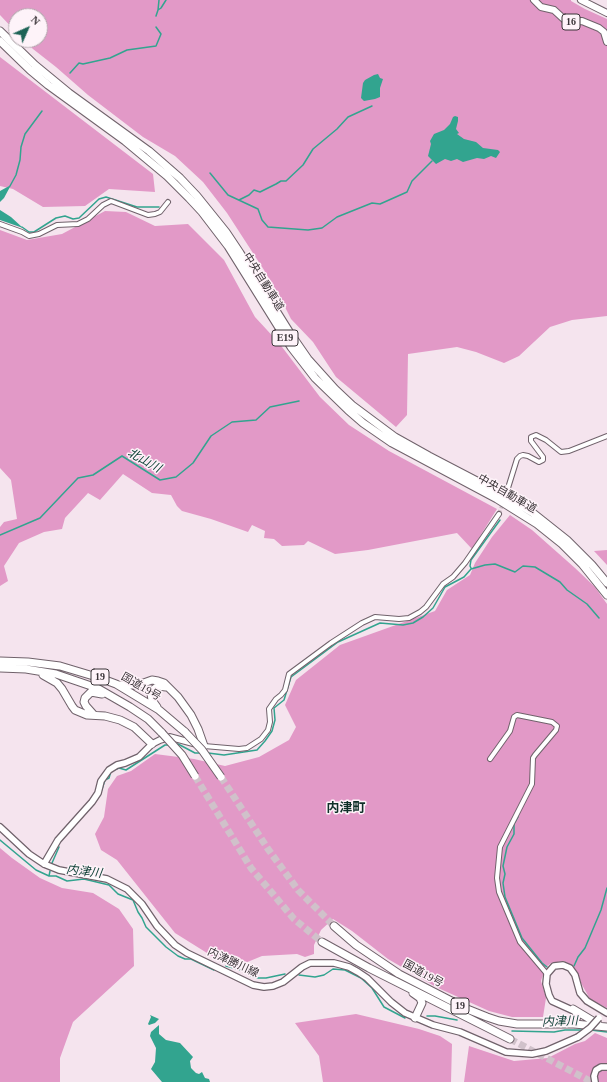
<!DOCTYPE html>
<meta charset="utf-8">
<style>
body{margin:0}
#map{position:relative;width:607px;height:1082px;overflow:hidden;background:#f5e4ee;font-family:"Times New Roman",serif}
canvas{display:block}
.north{position:absolute;left:8px;top:8px;width:40px;height:40px;box-sizing:border-box;background:#fef3f9;border:1px solid #b0a7ac;border-radius:50%;rotate:45deg;font-size:11px;font-weight:700;line-height:16px;text-align:center;color:#3a3438}
.north::after{content:'';display:block;margin:auto;width:14px;height:18px;background:#1d6356;clip-path:polygon(50% 0,100% 100%,50% 72%,0 100%)}
</style>
<div id="map">
<canvas width="607" height="1082"></canvas>
<div class="north">N</div>
</div>
<script>
const g = document.querySelector('canvas').getContext('2d');
g.lineJoin = 'round';
function fillPath(path, color) { g.fillStyle = color; g.fill(path, 'evenodd'); }
const shape = rows => new Path2D(rows.map(r => 'M' + r).join(''));
function strokePath(path, color, width, dash) { g.strokeStyle = color; g.lineWidth = width; g.lineCap = dash ? 'butt' : 'round'; g.setLineDash(dash || []); g.stroke(path); }
function write(font, color, halo, rows, align = 'center') {
  g.font = font + ' "Times New Roman","Noto Sans JP",serif'; g.lineWidth = 3; g.setLineDash([]); g.textBaseline = 'middle'; g.strokeStyle = halo; g.fillStyle = color; for (const [text, x, y, turn = 0] of rows) {
    g.save(); g.translate(x, y); g.rotate((+turn || 0) * Math.PI / 180); g.textAlign = isNaN(turn) ? turn : align; if (halo) g.strokeText(text, 0, 0); g.fillText(text, 0, 0); g.restore();
  }
}
fillPath(shape([
 [0,0,571,0,571,1,585,9,607,19,607,316,572,320,550,327,519,356,504,363,476,352,457,347,408,354,407,415,396,427,336,377,313,342,291,319,280,297,264,270,227,213,203,182,175,156,143,137,88,95,56,67,33,49,24,40,40,40,40,16,16,16,16,32,0,15],
 [0,57,153,174,155,192,109,189,85,206,43,207,13,189,0,186],
 [105,211,126,212,155,226,188,224,224,260,255,317,279,343,320,397,349,425,389,451,497,509,472,549,457,533,368,550,335,554,308,541,304,545,282,546,274,539,264,538,265,531,252,525,248,532,211,519,182,511,177,506,171,495,152,493,123,474,100,500,88,493,65,518,62,529,44,532,19,543,4,566,8,581,0,586,0,527,4,522,17,519,11,480,0,468,0,230,27,240,62,234],
 [510,515,532,530,575,568,595,587,607,604,607,1008,590,999,581,983,577,972,571,965,564,961,551,963,545,968,541,981,546,998,543,1017,512,1017,489,1011,436,987,388,959,352,931,333,919,321,930,314,945,314,954,305,957,297,954,262,956,245,963,223,963,175,933,117,860,101,850,95,834,104,817,108,789,117,776,131,771,155,754,194,759,225,766,259,757,289,740,296,727,285,705,296,680,340,645,435,611,447,590,470,575,475,563,492,537],
 [607,550,607,565,594,551],
 [0,848,12,858,40,878,62,888,93,893,119,909,133,929,134,966,73,1022,60,1058,60,1082,0,1082],
 [356,1014,419,1029,440,1036,452,1044,451,1082,323,1082,319,1056,295,1023],
 [595,1033,607,1038,607,1082,464,1082,469,1046,514,1061,548,1058,575,1044,585,1041]
]), '#e299c7');
fillPath(shape([
 [378,74,380,78,383,79,380,88,380,97,375,99,364,101,361,98,363,83,365,80,374,75],
 [455,116,458,117,458,121,456,129,459,133,457,134,464,139,476,142,483,148,498,150,500,152,496,158,491,156,484,159,477,158,463,162,457,159,451,161,445,159,436,164,428,156,431,144,430,141,434,134,444,130,450,124,453,117],
 [11,185,4,198,0,202,0,191],
 [0,210,11,217,23,228,0,220],
 [150,1015,159,1019,155,1023,149,1025,148,1024,151,1017],
 [159,1025,159,1034,166,1040,180,1043,193,1057,190,1061,191,1068,196,1073,199,1074,202,1072,205,1078,209,1079,210,1082,162,1082,151,1069,155,1062,156,1048,150,1036,151,1032]
]), '#32a48f');
strokePath(shape([
 [158,10,159,0],
 [156,16,158,10,161,8,166,0],
 [70,73,79,63,83,64,110,58,127,50,156,46,161,34,156,27],
 [210,173,228,195,258,209,262,220,268,227,308,230,322,228,337,217,372,203,380,204,407,192,412,181,432,161],
 [10,186,16,175,20,160,21,147,25,134,42,111],
 [239,200,249,195,254,190,260,192,276,184,281,181,286,181,303,165,313,149,337,129,348,117,372,106],
 [22,227,29,232,34,232,56,218,65,216,73,219,79,218,99,199,106,197,137,207,159,207],
 [0,535,40,518,78,478,93,475,122,456,160,480,176,477,193,463,211,436,232,422,256,420,270,407,299,401],
 [471,568,470,566,471,560,500,520],
 [176,745,178,744,195,753,200,753],
 [208,753,224,755,257,750,265,741,272,731,275,720,274,708,284,700,291,677,338,642,380,623,403,625,413,623,423,617,433,608,445,587,464,577,471,569,485,565,495,564,515,572,523,566,535,567,560,582,567,590,587,604,599,618],
 [97,799,100,795,105,780,109,778,111,771,119,768,126,770,165,745,168,745],
 [518,817,514,824,514,834,507,847,503,866,505,874,503,883,505,897,522,938,542,963,547,967],
 [70,831,79,820],
 [0,840,36,870,49,876,56,876,67,881,84,879,109,885,118,894,133,900,138,912,142,918,146,927,166,947,178,956,185,959,191,959,214,970],
 [52,863,59,847],
 [49,876,50,871],
 [226,966,245,971,251,976,258,978,266,978,285,974],
 [574,966,578,957,585,948,601,910,607,888],
 [299,975,315,977,324,975,333,969,345,970,361,978,372,988,384,1007,405,1018],
 [427,1016,435,1016,457,1020],
 [591,1030,607,1032],
 [512,1031,554,1032,565,1030,583,1030]
]), '#32a48f', 1.5);
strokePath(shape([
 [499,514,503,503]
]), '#d0c1ca', 4, [4, 2]);
strokePath(shape([
 [195,776,251,868,294,919,322,942],
 [221,777,268,849,298,890,334,926],
 [510,1039,592,1082]
]), '#d0c1ca', 7, [7, 3.5]);
const street = shape([
 [0,224,22,232,29,236,39,234,57,225,78,224,88,219,103,205,111,201,148,215,155,214,160,212,168,202],
 [508,488,517,459,520,456,523,455,528,456,539,462,543,460,543,457,531,441,531,437,536,435,546,440,561,452,569,451,607,436],
 [204,746,239,749,247,748,261,739,268,730,270,722,269,709,276,699,281,695,285,690,289,674,331,643,362,623,375,617,399,619,409,618,420,612,426,607,443,584,453,577,465,563,499,514],
 [490,759,510,731,514,717,517,715,552,722,557,726,556,730,535,755,533,758,532,784,500,847,497,878,499,892,520,942,547,974]
]);
const secondary = shape([
 [0,827,29,854,44,864,59,870,107,879,127,889,142,904,157,926,175,945,187,953,253,985,264,987,273,986,283,982,302,967,310,963,334,963,349,967,358,972,367,978,391,1002,405,1013,433,1025,460,1032,506,1052,532,1054,546,1051,578,1037],
 [44,864,58,840,92,802,98,793,101,781,109,770,117,765,125,763,139,757,152,744,160,740,170,737,196,744],
 [574,1024,578,1016,574,1011,552,1001,549,995,546,984,547,974,554,966,563,965,570,968,575,975,580,993,587,1001,607,1013],
 [595,1082,594,1076,596,1070,601,1067,607,1067]
]);
const primary = shape([
 [534,0,541,7,554,10,567,22,582,21,599,28,604,32,607,42],
 [581,0,607,13]
]);
const highway = shape([
 [0,31,35,65,69,93,149,151,180,178,197,196,226,232,240,253,290,333,308,359,335,389,352,405,395,437,429,456,500,493,533,513,567,540,592,565,607,583],
 [0,41,30,70,48,85,125,141,167,176,189,198,202,212,228,246,291,347,315,378,348,410,363,423,392,443,497,499,537,524,562,544,582,564,607,595],
 [0,661,28,662,60,666,100,678,116,684,159,710,185,732],
 [0,668,26,669,56,674,97,688,130,707,148,719,162,733],
 [43,675,57,683,62,689,72,706,75,710,87,715,105,716,120,720,134,727,152,744],
 [119,685,138,685,152,680,158,681,164,683,178,697,191,715,198,729,204,746],
 [157,707,152,700,151,694,153,690,158,686,166,687],
 [94,715,86,706,84,702,85,698,91,692,102,694],
 [334,926,356,945,399,974,467,1009,487,1017,499,1021,517,1024,574,1024,607,1027],
 [322,942,369,968,510,1039],
 [413,993,420,998,422,1003,415,1018],
 [573,1009,598,1024]
]);
strokePath(street, '#70626b', 6);
strokePath(secondary, '#70626b', 8);
strokePath(primary, '#70626b', 8);
strokePath(highway, '#70626b', 9);
strokePath(street, '#fff', 4);
strokePath(secondary, '#fff', 5.5);
strokePath(primary, '#fff', 6);
strokePath(highway, '#fff', 7);
const secondaryBridge = shape([
 [578,1037,590,1028,599,1018]
]);
const highwayBridge = shape([
 [185,732,202,750,221,777],
 [162,733,182,755,195,776]
]);
strokePath(secondaryBridge, '#70626b', 8, []);
strokePath(highwayBridge, '#70626b', 9, []);
strokePath(secondaryBridge, '#fff', 5.5);
strokePath(highwayBridge, '#fff', 7);
for (const [x, y, w] of [
 [571,22,18],
 [285,338,26],
 [100,677,18],
 [460,1006,18]
]) { const box = new Path2D(); box.roundRect(x - w / 2, y - 8, w, 16, 3); g.fillStyle = '#fef3f9'; g.fill(box); strokePath(box, '#3a3438', 1); }
write('bold 10px', '#3a3438', null, [
 ["16",571,22],
 ["E19",285,338],
 ["19",100,677],
 ["19",460,1006]
]);
write('11px', '#3a3438', '#fef3f9', [
 ["中央自動車道",263,282,58],
 ["中央自動車道",507,494,30],
 ["国道19号",141,687,30],
 ["内津勝川線",233,963,25],
 ["国道19号",423,974,29]
]);
write('italic 12px', '#0b3e34', '#fef3f9', [
 ["北山川",144,461,29],
 ["内津川",84,872,7],
 ["内津川",560,1022,-2]
]);
write('bold 13px', '#0f3029', '#fef3f9', [
 ["内津町",346,809]
]);
</script>
